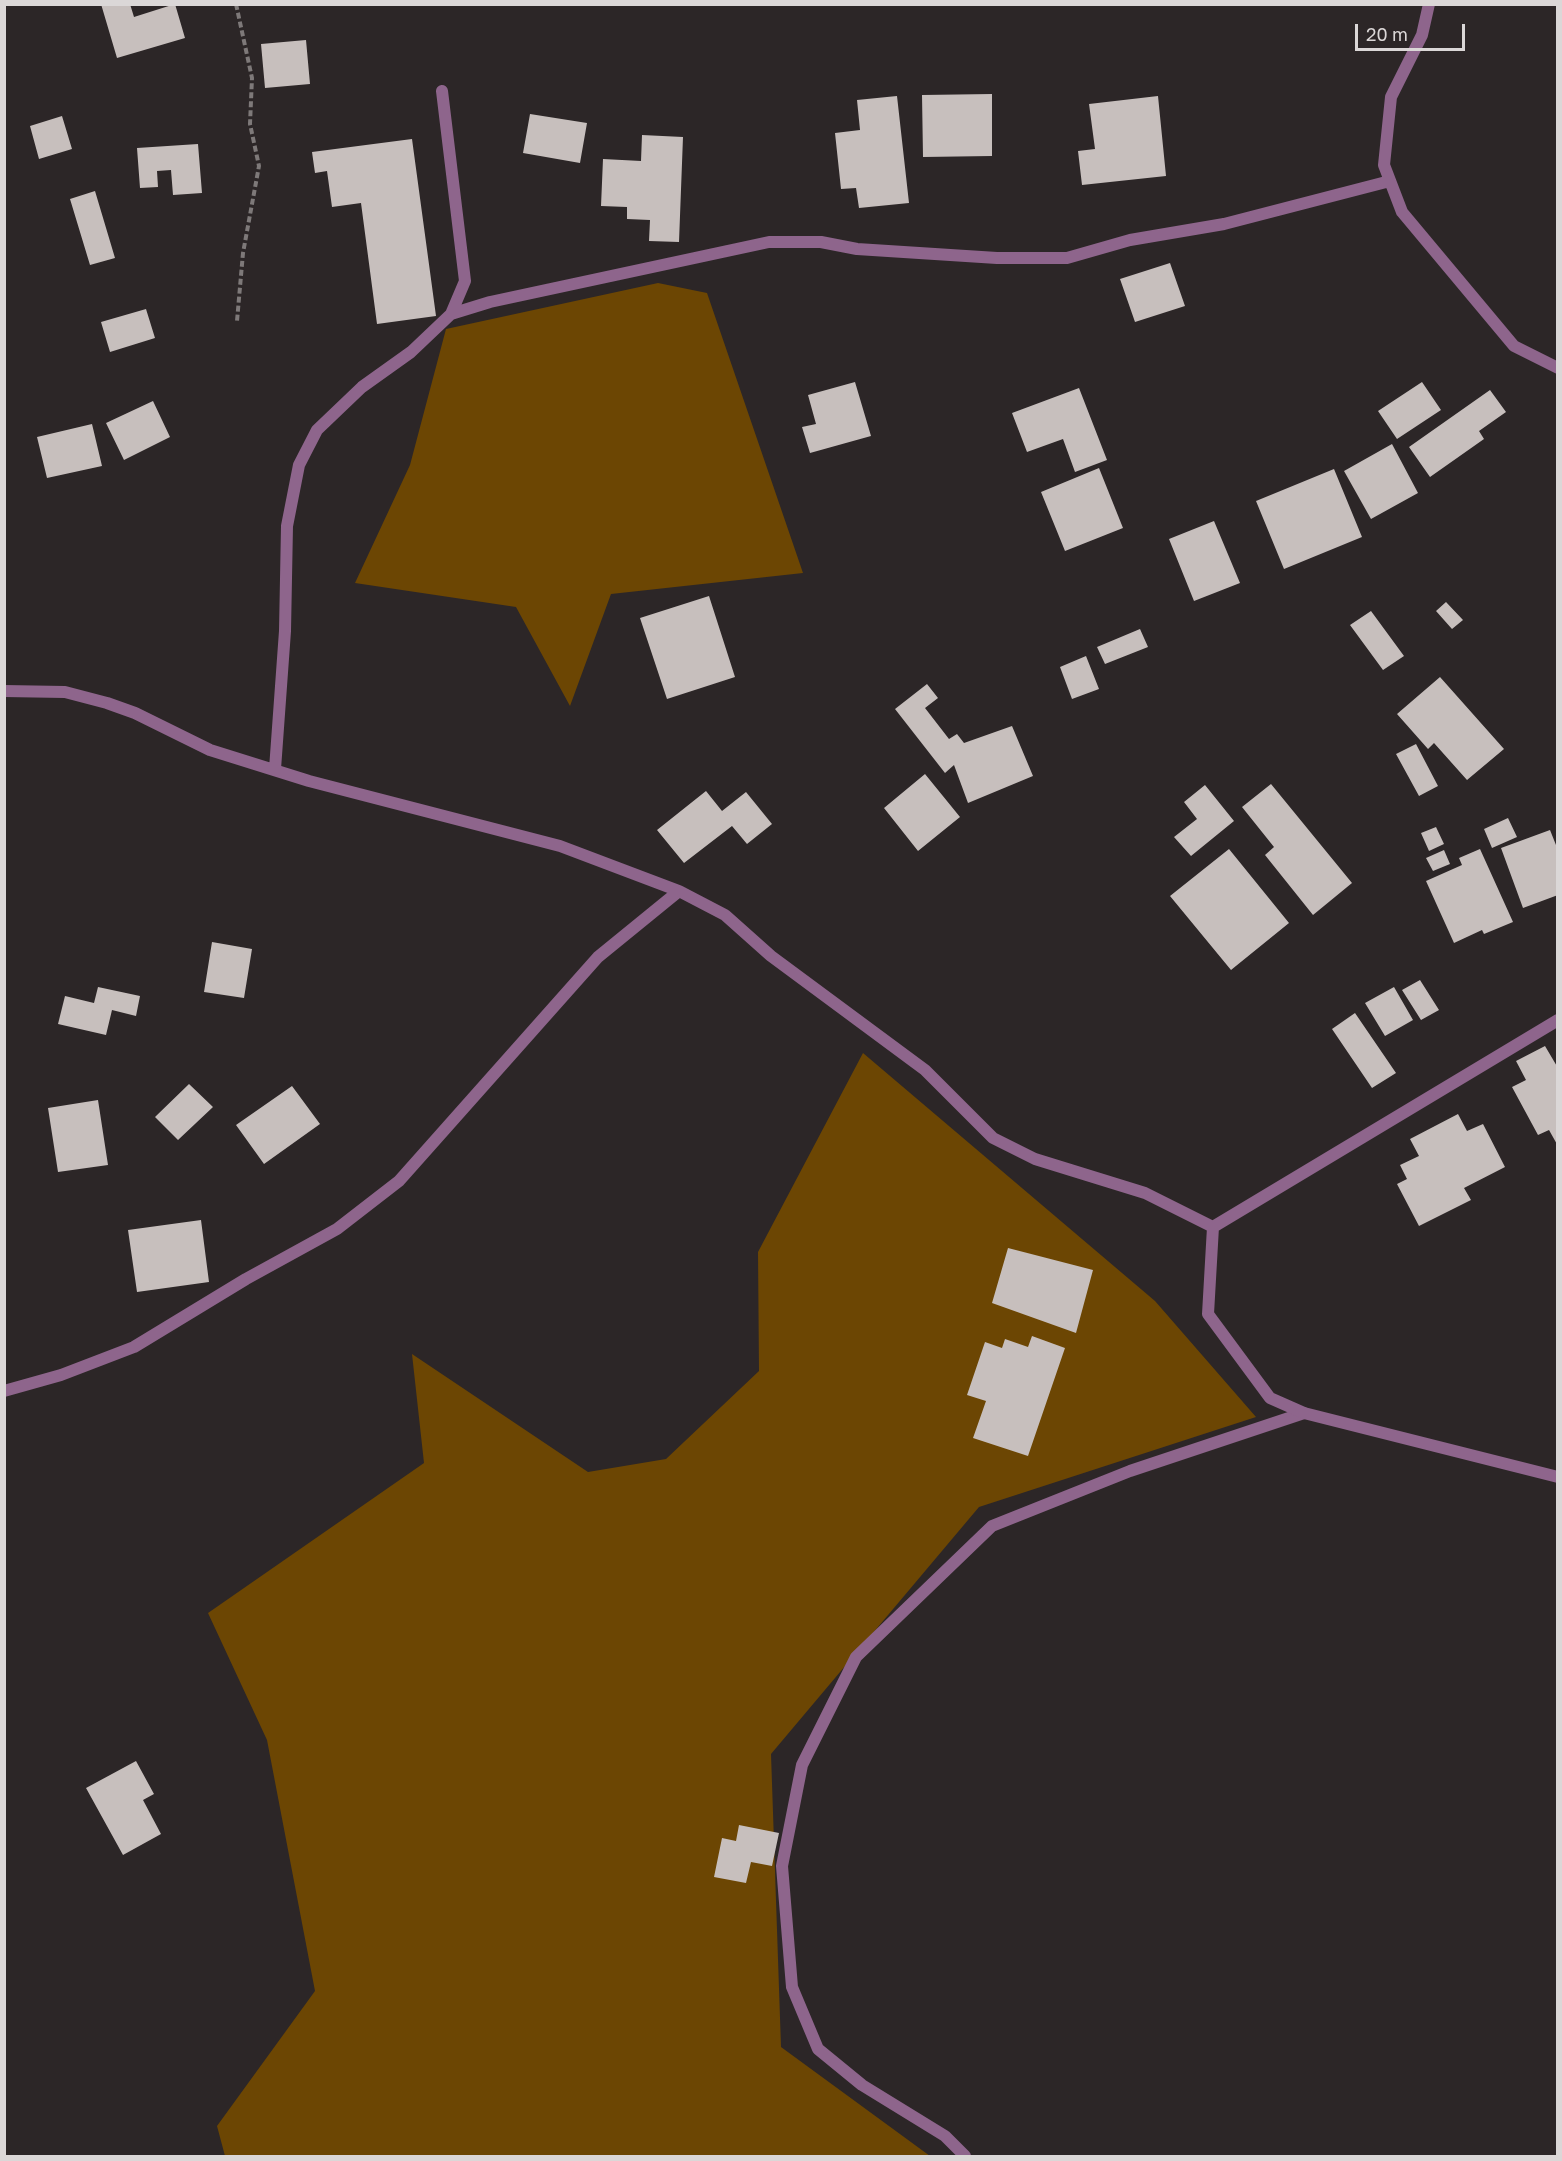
<!DOCTYPE html>
<style>
body{margin:0}
#map{position:relative;width:1562px;height:2161px;overflow:hidden;background:#2c2627;font-family:"Golos Text",sans-serif}
canvas{display:block}
.frame{position:absolute;inset:0;border:6px solid #dbd7d7;pointer-events:none}
.scale{position:absolute;left:1355px;top:24px;width:110px;height:27px;box-sizing:border-box;border:3px solid #dbd7d7;border-top:0;padding-left:8px;font-size:18px;line-height:21px;white-space:nowrap;color:#dbd7d7;-webkit-text-stroke:4px #2c2627;paint-order:stroke}
</style>
<div id="map">
<canvas width="1562" height="2161"></canvas>
<div class="frame"></div>
<div class="scale">20 m</div>
</div>
<script>
const g = document.querySelector('canvas').getContext('2d');
g.lineJoin = 'round';
function fillPath(path, color) { g.fillStyle = color; g.fill(path, 'evenodd'); }
const shape = rows => new Path2D(rows.map(r => 'M' + r).join(''));
function strokePath(path, color, width, dash) { g.strokeStyle = color; g.lineWidth = width; g.lineCap = dash ? 'butt' : 'round'; g.setLineDash(dash || []); g.stroke(path); }
fillPath(shape([
 [658,283,707,293,803,573,611,594,570,706,516,607,355,583,410,465,446,329],
 [863,1053,1155,1301,1256,1417,979,1507,771,1754,781,2047,930,2156,225,2156,217,2126,315,1991,267,1740,208,1613,424,1463,412,1354,588,1472,666,1459,759,1371,758,1252]
]), '#6c4603');
fillPath(shape([
 [101,4,130,4,134,17,175,4,185,38,117,58],
 [306,40,310,84,265,88,261,44],
 [992,94,992,156,923,157,922,95],
 [897,96,909,203,859,208,856,188,841,189,835,133,860,130,857,100],
 [1158,96,1166,176,1082,185,1078,151,1095,149,1089,104],
 [530,114,587,123,580,163,523,153],
 [62,116,72,149,39,159,30,126],
 [642,135,683,137,679,242,649,241,650,220,627,219,627,207,601,206,603,159,641,161],
 [412,139,436,316,377,324,361,203,332,207,327,171,315,173,312,152],
 [198,144,202,193,173,195,171,170,157,171,158,187,140,188,137,148],
 [95,191,115,258,90,265,70,199],
 [1170,263,1185,306,1135,322,1120,279],
 [146,309,155,338,110,352,101,322],
 [855,382,871,436,810,453,802,427,816,424,808,395],
 [1422,382,1441,410,1397,439,1378,411],
 [1079,388,1107,460,1075,472,1063,439,1027,452,1012,413],
 [1490,390,1506,412,1479,431,1484,439,1430,477,1409,447],
 [153,401,170,437,124,460,106,423],
 [92,424,102,466,47,478,37,437],
 [1392,444,1418,493,1371,519,1344,471],
 [1099,468,1123,528,1065,551,1041,492],
 [1334,469,1362,537,1284,569,1256,501],
 [1214,521,1240,583,1194,601,1169,539],
 [709,596,735,677,667,699,640,618],
 [1446,602,1463,620,1452,629,1436,611],
 [1371,611,1404,656,1383,670,1350,625],
 [1140,629,1148,647,1105,664,1097,647],
 [1086,656,1099,689,1072,699,1060,667],
 [1440,677,1504,749,1467,780,1434,743,1428,749,1397,714],
 [927,684,938,698,925,708,949,739,957,734,964,743,1012,726,1033,776,968,803,954,765,945,773,895,709],
 [1416,744,1438,786,1419,796,1396,754],
 [925,774,960,817,918,851,884,808],
 [1271,784,1352,883,1313,915,1265,855,1274,847,1242,807],
 [1205,785,1234,821,1191,856,1174,837,1197,819,1184,802],
 [706,791,722,811,746,792,772,824,747,844,732,826,684,863,657,830],
 [1508,818,1517,837,1492,848,1484,829],
 [1436,827,1444,844,1429,851,1421,833],
 [1550,830,1558,850,1558,895,1523,908,1501,848],
 [1229,849,1289,923,1231,970,1170,896],
 [1480,849,1513,922,1484,934,1482,930,1454,943,1426,881,1462,865,1459,858],
 [1444,850,1450,864,1433,871,1426,858],
 [212,942,252,949,244,998,204,992],
 [1420,980,1439,1010,1421,1020,1402,990],
 [98,987,140,996,136,1016,112,1010,106,1035,58,1024,65,996,94,1003],
 [1394,987,1413,1020,1385,1036,1365,1003],
 [1355,1013,1396,1073,1372,1088,1332,1029],
 [1545,1046,1558,1068,1558,1146,1549,1130,1538,1135,1512,1087,1526,1080,1516,1061],
 [189,1084,213,1107,178,1140,155,1117],
 [292,1086,320,1124,264,1164,236,1125],
 [98,1100,108,1165,58,1172,48,1108],
 [1458,1114,1467,1131,1483,1124,1505,1167,1464,1188,1471,1200,1419,1226,1397,1184,1407,1179,1400,1165,1419,1156,1410,1139],
 [201,1220,209,1282,137,1292,128,1230],
 [1008,1248,1093,1270,1076,1333,992,1303],
 [1032,1336,1065,1348,1028,1456,973,1438,986,1401,967,1395,985,1342,1002,1348,1005,1339,1028,1347],
 [136,1761,154,1794,143,1800,161,1834,123,1855,86,1788],
 [739,1825,779,1833,772,1866,751,1862,746,1883,714,1877,722,1838,736,1841]
]), '#c7bfbd');
strokePath(shape([
 [236,4,252,78,250,124,259,166,243,253,237,321]
]), '#7e7979', 4, [6, 3]);
strokePath(shape([
 [965,2156,945,2136,862,2085,818,2049,792,1987,782,1866,802,1765,856,1657,992,1526,1130,1471,1304,1413]
]), '#8e658c', 12);
strokePath(shape([
 [1429,4,1422,35,1391,97,1384,165,1402,212,1514,346,1558,368],
 [451,314,490,302,769,242,821,242,857,249,997,258,1067,258,1130,240,1224,224,1390,181],
 [4,691,65,692,107,703,135,713,210,750,309,781,560,846,679,891,725,915,771,956,925,1070,993,1138,1035,1159,1145,1193,1213,1227],
 [275,769,285,631,287,526,299,465,317,430,362,387,411,352,451,314,465,281,442,91],
 [1213,1227,1208,1314,1270,1398,1304,1413,1558,1477],
 [1213,1227,1558,1020],
 [4,1391,61,1375,134,1347,246,1279,337,1229,399,1181,598,957,679,891]
]), '#8e658c', 12);
</script>
